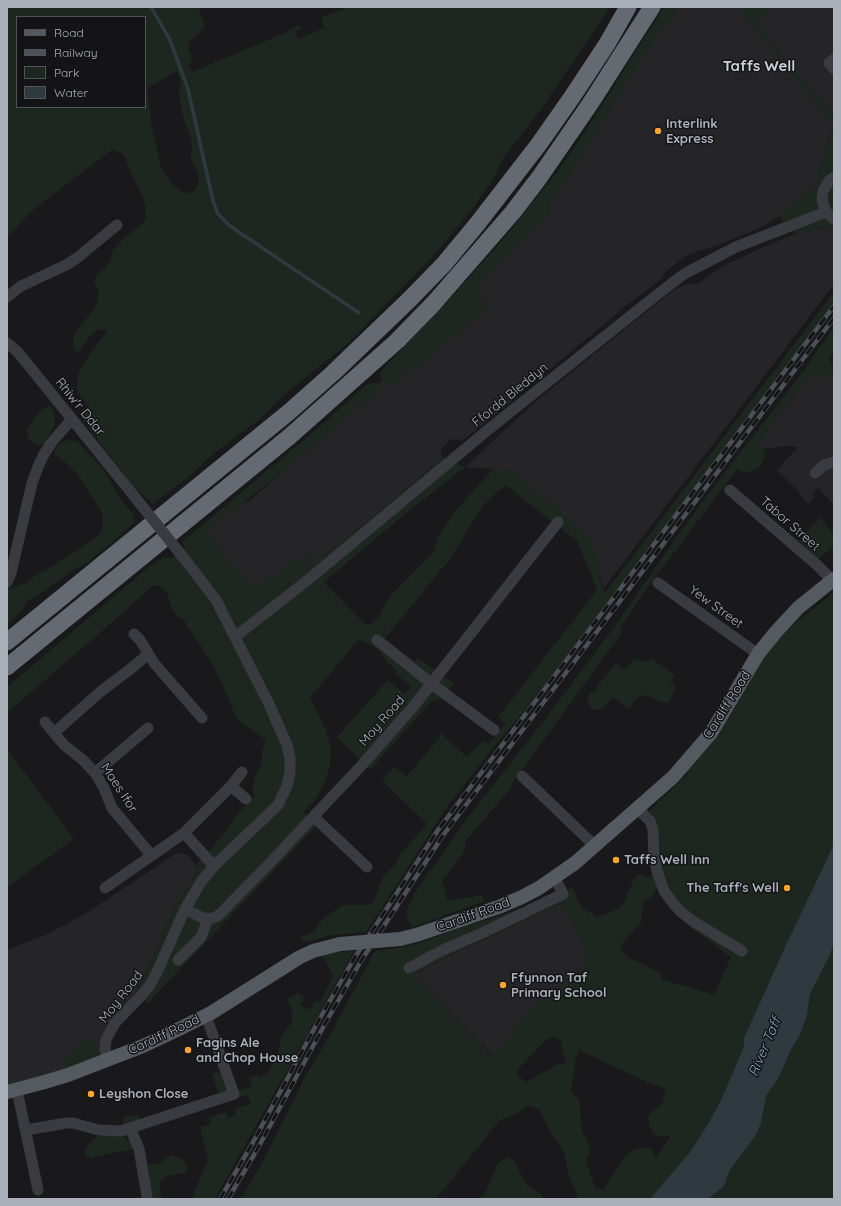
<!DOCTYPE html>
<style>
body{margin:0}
#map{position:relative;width:841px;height:1206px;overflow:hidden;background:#19191b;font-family:Quicksand,sans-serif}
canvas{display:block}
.frame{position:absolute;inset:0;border:8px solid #abb1bb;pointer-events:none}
.legend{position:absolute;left:16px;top:16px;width:130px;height:92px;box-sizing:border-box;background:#141416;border:1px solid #505358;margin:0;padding:5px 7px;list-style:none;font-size:12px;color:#abb1bb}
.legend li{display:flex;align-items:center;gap:8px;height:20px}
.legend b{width:20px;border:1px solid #505358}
</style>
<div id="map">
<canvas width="841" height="1206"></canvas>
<div class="frame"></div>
<ul class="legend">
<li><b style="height:5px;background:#555960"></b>Road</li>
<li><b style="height:5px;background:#4d5056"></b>Railway</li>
<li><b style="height:11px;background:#1e271f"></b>Park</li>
<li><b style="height:11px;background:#2e3a40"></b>Water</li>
</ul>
</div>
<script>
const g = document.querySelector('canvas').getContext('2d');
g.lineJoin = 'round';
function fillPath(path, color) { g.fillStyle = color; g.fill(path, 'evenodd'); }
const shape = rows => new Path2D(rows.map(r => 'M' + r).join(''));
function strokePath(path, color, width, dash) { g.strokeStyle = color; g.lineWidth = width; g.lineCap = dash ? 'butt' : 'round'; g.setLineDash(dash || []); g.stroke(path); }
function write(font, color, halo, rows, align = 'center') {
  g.font = font + ' Quicksand,sans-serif'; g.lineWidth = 3; g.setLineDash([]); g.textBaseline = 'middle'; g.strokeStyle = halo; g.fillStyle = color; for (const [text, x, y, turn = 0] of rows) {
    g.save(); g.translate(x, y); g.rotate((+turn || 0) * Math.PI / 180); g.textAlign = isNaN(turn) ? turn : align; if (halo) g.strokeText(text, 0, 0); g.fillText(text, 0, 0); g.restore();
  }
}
fillPath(shape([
 [671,7,738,7,834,125,829,137,815,187,779,216,759,228,723,243,687,255,666,271,661,279,627,305,542,376,538,379,531,378,519,389,516,398,466,438,460,440,452,439,446,444,440,450,443,457,383,508,250,615,221,592,182,542,220,511,230,505,241,504,249,501,346,417,473,288,545,196],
 [772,7,834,7,834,114,792,68,755,22],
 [827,227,834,227,834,284,604,588,586,542,513,471,465,467,536,401,671,292,681,286,691,283,698,284,721,267,770,244,796,234],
 [832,371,834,373,834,502,832,503,818,488,812,494,815,497,808,504,796,489,777,470,798,447,786,446,764,449,757,444,810,375,821,375,827,379],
 [180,853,188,855,192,860,196,867,195,875,174,908,150,963,137,986,142,995,115,1023,105,1049,92,1042,90,1039,66,1058,68,1075,7,1092,7,950,48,934,88,912,175,854],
 [561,903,587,950,580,994,495,1057,415,975,441,960]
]), '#252528');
fillPath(shape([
 [7,7,198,7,205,25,201,31,190,41,188,48,192,57,191,64,188,66,192,72,285,33,299,25,301,30,295,32,298,39,325,28,321,17,344,9,344,7,610,7,541,109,504,157,493,180,473,208,434,255,396,294,346,345,284,395,260,419,209,457,192,474,153,504,132,485,81,417,83,412,88,410,92,411,82,398,77,389,77,381,79,372,92,350,107,332,102,329,98,330,92,334,78,352,75,350,73,345,74,336,78,329,97,305,99,294,94,281,97,275,105,268,110,261,112,251,122,240,141,225,146,218,146,207,142,195,131,173,124,155,113,149,34,209,20,223,14,231,7,235],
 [17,17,145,17,145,107,17,107],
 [177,71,181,82,179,95,183,116,192,141,191,158,198,173,199,182,195,189,190,193,185,194,171,183,161,167,152,128,147,88],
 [664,7,679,7,663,34,659,32,595,135,560,191,550,202,550,213,543,220,535,226,507,255,491,269,484,278,479,295,491,309,482,316,469,321,465,328,397,383,388,383,382,380,381,378,380,372,450,299,505,237,560,168,583,135],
 [737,7,772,7,755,22,792,68,834,114,834,125],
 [834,126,834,227,827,227,796,234,779,216,815,187,829,137],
 [834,292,834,303,579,640,525,710,491,750,447,807,366,932,331,935,313,940,302,942,300,937,314,932,318,925,325,917,343,905,369,905,374,900,384,875,395,865,400,855,427,824,382,781,394,766,407,776,439,738,440,733,467,757,483,740,488,744,505,724,498,717,597,590,578,542,506,485,493,496,482,507,450,559,385,638,415,662,418,658,454,684,441,699,432,701,370,770,337,737,388,680,404,694,411,687,395,673,397,671,387,662,378,650,371,645,358,640,310,698,319,715,326,731,331,749,330,767,324,784,315,800,303,812,317,825,147,1004,137,986,150,963,174,908,195,875,196,867,203,855,213,847,240,811,255,796,252,790,255,777,261,764,262,752,266,740,240,722,234,714,230,701,211,661,183,619,179,618,174,613,170,604,168,595,163,588,158,585,152,586,117,618,7,713,7,687,150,566,163,558,172,558,185,547,182,542,324,423,366,385,373,383,378,384,378,392,370,399,355,410,282,472,230,513,210,530,209,534,214,541,252,588,267,576,271,580,296,560,298,562,312,551,313,556,306,564,303,572,383,508,443,457,465,467,416,505,324,582,366,625,372,623,379,616,385,604,392,594,434,551,438,537,450,519,458,508,493,469,513,471,566,516,583,532,594,548,599,563,600,568,597,572,605,593],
 [834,328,834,351,829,358,833,366,832,371,827,380,821,375,810,375,757,444,764,449,765,457,760,467,747,473,737,469,653,580,620,628,623,631,511,785,512,787,466,840,463,854,442,880,447,899,454,900,476,896,482,896,485,901,413,927,408,921,406,912,415,892,469,816,529,740,615,626,683,528,725,472,806,368,811,359],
 [49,406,54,411,55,424,45,443,38,446,32,443,28,437,27,431,30,424,41,410],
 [68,440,78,442,103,469,124,504,134,515,134,522,116,539,88,562,73,570,37,596,29,600,20,613,7,624,7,589,26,583,36,575,51,567,90,542,97,537,103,529,102,513,78,475,65,462,53,454,57,446,62,442],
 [819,517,834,534,834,546,818,559,799,541],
 [834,592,834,844,786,945,744,1038,744,1046,721,1099,708,1124,690,1152,650,1199,578,1199,577,1194,570,1180,563,1149,551,1134,540,1110,528,1105,516,1114,500,1120,436,1199,241,1199,264,1159,304,1079,331,1033,375,951,404,947,420,943,462,927,487,920,556,897,572,887,584,912,586,908,588,913,592,911,595,918,618,909,624,903,633,881,638,874,649,877,654,874,651,840,646,826,649,811,687,775,688,769,758,664,782,634],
 [658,888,666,904,686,924,731,957,714,995,661,979,661,973,627,957,620,949,623,942,641,923,644,899,650,899],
 [561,903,587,950,583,971,576,974,569,980,565,990,555,996,548,997,539,1001,524,1020,517,1026,494,1057,415,975,441,960],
 [550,1037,556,1037,561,1041,564,1057,567,1063,558,1064,526,1082,518,1076,518,1069,543,1043],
 [579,1050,649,1083,665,1088,663,1102,659,1107,649,1114,648,1119,650,1128,655,1135,663,1137,671,1135,656,1159,650,1148,635,1149,624,1157,603,1190,595,1188,586,1160,590,1152,587,1139,582,1133,579,1099,571,1092,575,1062],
 [638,659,646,662,652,659,675,675,670,682,675,685,674,692,669,702,660,702,647,695,638,697,635,700,629,709,613,697,603,708,597,710,592,709,590,707,587,697,591,692,594,693,598,688,596,685,599,684,615,663,625,670,633,660],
 [7,749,74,839,7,887],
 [834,942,834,1196,830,1199,708,1199,724,1186,730,1170,756,1135,761,1123,766,1096,778,1079,792,1048,800,1035,807,1015,810,994,830,955],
 [349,951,354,951,215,1199,192,1199,208,1159,200,1127,211,1124,209,1117,226,1112,228,1118,236,1116,234,1109,251,1104,248,1095,239,1098,237,1091,252,1086,249,1077,257,1075,258,1078,266,1075,278,1055,281,1037,292,1022,293,1013,287,998,294,996,297,993,304,997,300,1005,310,1010,315,1001,320,1003,333,976,323,955],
 [90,1039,92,1042,105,1049,108,1060,68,1075,66,1058,83,1042],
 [222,1071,229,1092,219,1095,212,1074],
 [138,1115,140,1118,139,1123,123,1126,123,1117],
 [98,1135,123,1136,132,1144,133,1149,90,1158,86,1156,84,1151,88,1145],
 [170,1155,180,1157,186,1162,188,1169,185,1173,166,1176,160,1183,161,1196,163,1199,148,1199,150,1177,148,1165,161,1163],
 [509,1156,515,1162,526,1184,541,1194,543,1199,477,1199,485,1194,498,1163]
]), '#1e271f');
fillPath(shape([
 [834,844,834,942,830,955,810,994,807,1015,800,1035,792,1048,778,1079,766,1096,761,1123,756,1135,730,1170,724,1186,708,1199,650,1199,690,1152,708,1124,721,1100,744,1046,744,1038,786,945]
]), '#2e3a40');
strokePath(shape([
 [151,7,170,40,188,89,213,201,218,214,230,226,359,313]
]), '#2e3a40', 3.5);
strokePath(shape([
 [834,59,829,63,834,69],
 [834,177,829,181,823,191,822,200,826,212,834,219],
 [7,297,21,286,66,265,77,258,117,225],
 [7,343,17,351,130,491],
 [815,473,824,465,834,462],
 [730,490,817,565,832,580],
 [7,582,11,573,32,483,38,467,43,456,51,443,72,419],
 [658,583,758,654],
 [134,634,140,640,154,663,202,718],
 [235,637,309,579,489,429,658,294,684,274,736,247,826,212],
 [377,640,432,684,494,730],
 [45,722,64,745,83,760,95,773,104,788,112,808,151,855],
 [54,733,100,692,133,667,148,654],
 [95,773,148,728],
 [522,776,595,846],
 [231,786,246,799],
 [638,809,650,821,653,829,654,857,657,871,664,891,673,903,680,911,694,922,742,951],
 [314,817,367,867],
 [184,833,214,866],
 [105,888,184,833,231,786,242,772],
 [185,909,201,917,208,919,216,917,221,913,267,866,361,766,413,707,558,522],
 [178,960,201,937,208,919],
 [409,968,443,950,482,933,563,894,555,878],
 [108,1060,105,1049,106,1040,110,1032,115,1023,142,995,150,985,157,972,185,909,201,882,214,866,278,805,287,786,290,772,290,758,287,745,269,704,216,600,187,562],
 [17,1090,38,1190],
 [130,1128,139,1149,147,1196],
 [26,1130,66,1123,73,1123,99,1130,121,1131,234,1094,206,1016]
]), '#3a3b40', 11);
strokePath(shape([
 [400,939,416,935,501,906,522,897,539,888,575,863,673,777,711,733,758,654,775,633,798,608,834,579],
 [7,1092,41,1083,68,1075,143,1046,177,1030,211,1013,300,957,313,951,340,944]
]), '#555960', 14);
strokePath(shape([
 [7,642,289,412,333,373,411,298,444,264,478,223,539,144,572,97,607,44,628,7],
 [7,667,289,437,397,341,433,304,513,212,539,178,590,104,652,7]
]), '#656a72', 17);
const rail = shape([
 [220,1199,252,1144,320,1018,355,957,438,830,834,306],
 [228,1199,258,1148,326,1022,361,961,444,834,834,318]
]);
strokePath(rail, '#4d5056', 4.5);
strokePath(rail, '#141416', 3, [9]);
strokePath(shape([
 [130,491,187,562]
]), '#3a3b40', 11);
strokePath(shape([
 [340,944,400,939]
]), '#555960', 14);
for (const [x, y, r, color] of [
 [658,131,4,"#faa532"],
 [616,860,4,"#faa532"],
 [787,888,4,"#faa532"],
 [503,985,4,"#faa532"],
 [188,1050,4,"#faa532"],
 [91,1094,4,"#faa532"]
]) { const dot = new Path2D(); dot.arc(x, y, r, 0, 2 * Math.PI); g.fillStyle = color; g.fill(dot); strokePath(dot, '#141416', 1.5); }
write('bold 13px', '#abb1bb', '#141416', [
 ["Interlink",666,124],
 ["Express",666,139],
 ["Taffs Well Inn",624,860],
 ["The Taff's Well",779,888,"right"],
 ["Ffynnon Taf",511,978],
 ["Primary School",511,993],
 ["Fagins Ale",196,1043],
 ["and Chop House",196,1058],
 ["Leyshon Close",99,1094]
], 'left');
write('13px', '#abb1bb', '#141416', [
 ["Ffordd Bleddyn",510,395,-39],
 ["Rhiw'r Ddar",80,407,51],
 ["Tabor Street",790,524,41],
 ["Yew Street",716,607,36],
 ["Cardiff Road",727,705,-58],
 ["Moy Road",382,721,-49],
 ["Maes Ifor",119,788,57],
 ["Cardiff Road",473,915,-20],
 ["Moy Road",121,997,-52],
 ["Cardiff Road",164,1035,-25]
]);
write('italic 14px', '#81a3b7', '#141416', [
 ["River Taff",765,1047,-67]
]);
write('bold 15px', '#ccd0d7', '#141416', [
 ["Taffs Well",759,66]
]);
</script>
